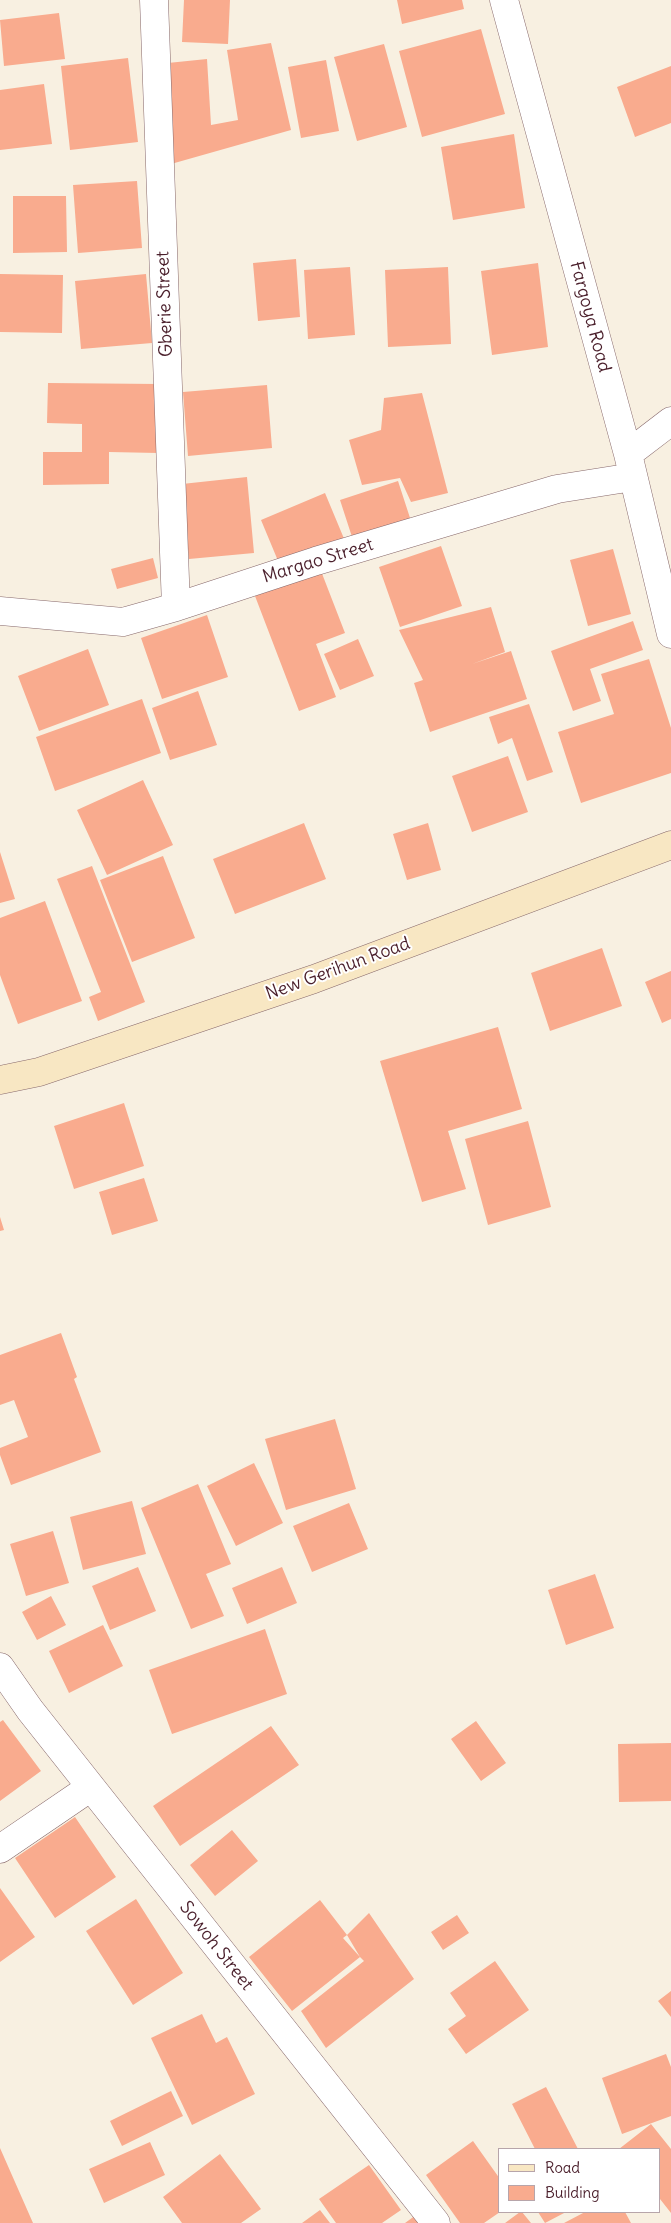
<!DOCTYPE html>
<style>
body{margin:0}
#map{position:relative;width:671px;height:2223px;overflow:hidden;background:#f8f0e1;font-family:Delius,sans-serif}
canvas{display:block}
.legend{position:absolute;left:498px;top:2148px;width:162px;height:65px;box-sizing:border-box;background:#fff;border:1px solid #b7a5aa;margin:0;padding:6px 9px;list-style:none;font-size:15px;color:#4a1f2b}
.legend li{display:flex;align-items:center;gap:10px;height:25px}
.legend b{width:25px;border:1px solid #b7a5aa}
</style>
<div id="map">
<canvas width="671" height="2223"></canvas>
<ul class="legend">
<li><b style="height:6px;background:#f8e7c3"></b>Road</li>
<li><b style="height:14px;background:#f9ab8e"></b>Building</li>
</ul>
</div>
<script>
const g = document.querySelector('canvas').getContext('2d');
g.lineJoin = 'round';
function fillPath(path, color) { g.fillStyle = color; g.fill(path, 'evenodd'); }
const shape = rows => new Path2D(rows.map(r => 'M' + r).join(''));
function strokePath(path, color, width, dash) { g.strokeStyle = color; g.lineWidth = width; g.lineCap = dash ? 'butt' : 'round'; g.setLineDash(dash || []); g.stroke(path); }
function write(font, color, halo, rows, align = 'center') {
  g.font = font + ' Delius,sans-serif'; g.lineWidth = 4; g.setLineDash([]); g.textBaseline = 'middle'; g.strokeStyle = halo; g.fillStyle = color; for (const [text, x, y, turn = 0] of rows) {
    g.save(); g.translate(x, y); g.rotate((+turn || 0) * Math.PI / 180); g.textAlign = isNaN(turn) ? turn : align; if (halo) g.strokeText(text, 0, 0); g.fillText(text, 0, 0); g.restore();
  }
}
fillPath(shape([
 [184,0,230,0,228,44,182,42],
 [397,0,462,0,464,9,402,24],
 [59,13,65,59,4,66,0,20],
 [481,29,505,114,422,137,399,51],
 [271,43,291,130,171,164,158,64,207,59,211,125,238,120,227,50],
 [384,44,407,127,357,141,334,57],
 [128,58,138,142,70,150,61,66],
 [326,60,339,131,301,138,288,67],
 [671,66,671,123,635,137,617,87],
 [44,84,52,144,0,150,0,90],
 [514,134,525,208,453,220,441,147],
 [137,181,142,248,78,253,73,185],
 [13,196,66,196,67,252,13,253],
 [296,259,300,317,258,321,253,263],
 [538,263,548,347,492,355,481,271],
 [350,267,355,335,308,339,304,270],
 [448,267,451,344,388,347,385,270],
 [0,274,63,275,62,333,0,332],
 [146,274,152,343,81,349,75,281],
 [48,383,159,384,158,453,109,452,109,484,43,485,43,452,82,452,82,424,47,423],
 [267,385,272,448,188,456,183,392],
 [422,393,448,493,411,502,400,478,362,485,349,440,381,430,384,398],
 [247,477,254,553,189,559,182,484],
 [398,481,411,521,353,540,340,500],
 [325,493,345,541,281,568,261,520],
 [441,546,462,606,400,627,379,567],
 [613,549,631,614,588,626,570,560],
 [153,558,158,578,117,589,111,569],
 [321,571,345,633,316,644,336,697,299,711,255,596],
 [491,607,505,652,472,664,511,651,527,699,430,732,414,683,423,680,399,630],
 [207,615,228,677,162,699,141,638],
 [633,621,643,650,590,669,601,701,573,711,551,651],
 [358,639,374,676,340,690,324,654],
 [88,649,109,705,39,731,18,676],
 [649,659,671,728,671,773,581,803,558,732,614,714,601,674],
 [198,691,217,745,170,760,152,708],
 [142,699,161,753,55,791,36,737],
 [529,704,553,772,527,781,512,738,498,744,489,717],
 [508,756,528,812,472,832,452,776],
 [143,780,173,845,107,875,77,810],
 [304,823,326,879,235,914,213,859],
 [428,823,441,870,407,880,393,834],
 [0,852,15,899,0,903],
 [163,856,195,938,132,962,100,880],
 [92,866,145,1002,98,1021,89,997,101,992,57,879],
 [45,901,82,1001,18,1024,0,975,0,918],
 [602,948,622,1006,550,1031,531,973],
 [671,971,671,1019,662,1023,645,982],
 [498,1027,522,1109,448,1131,466,1189,422,1202,380,1061],
 [124,1103,144,1166,74,1189,54,1126],
 [528,1121,551,1207,488,1225,465,1139],
 [144,1178,158,1221,112,1235,99,1192],
 [0,1217,4,1230,0,1231],
 [61,1333,77,1377,74,1379,101,1452,11,1485,0,1455,0,1448,28,1437,14,1400,0,1405,0,1355],
 [335,1419,356,1489,286,1510,265,1439],
 [254,1463,283,1523,236,1546,207,1486],
 [198,1484,231,1564,206,1574,224,1616,191,1629,141,1508],
 [132,1501,146,1554,83,1570,70,1517],
 [349,1503,368,1549,312,1572,293,1526],
 [53,1531,69,1583,26,1596,10,1544],
 [138,1567,156,1611,110,1630,92,1586],
 [282,1567,297,1603,247,1624,232,1588],
 [595,1574,614,1628,566,1645,548,1590],
 [51,1596,66,1625,37,1640,22,1612],
 [103,1625,123,1666,69,1693,49,1651],
 [265,1629,287,1694,172,1734,149,1670],
 [3,1720,41,1771,0,1801,0,1722],
 [476,1721,506,1763,481,1781,451,1739],
 [271,1726,299,1765,180,1846,153,1806],
 [671,1743,671,1801,619,1802,618,1744],
 [75,1817,116,1877,55,1918,15,1858],
 [232,1830,258,1861,215,1896,190,1865],
 [0,1888,35,1937,0,1962],
 [136,1899,183,1973,133,2005,86,1931],
 [320,1900,347,1935,343,1938,360,1957,292,2011,249,1957],
 [369,1913,414,1979,326,2048,301,2011,364,1961,360,1957,347,1935],
 [457,1915,469,1933,443,1950,431,1932],
 [495,1961,529,2010,466,2054,448,2029,466,2016,450,1993],
 [671,1991,671,2017,658,2001],
 [202,2014,216,2043,227,2037,255,2094,192,2125,151,2038],
 [666,2054,671,2067,671,2116,622,2134,602,2078],
 [546,2087,578,2149,535,2149,512,2104],
 [171,2091,183,2116,122,2146,110,2121],
 [651,2124,671,2149,671,2213,660,2199,660,2149,619,2149],
 [473,2141,500,2179,500,2212,484,2223,460,2223,426,2175],
 [150,2142,165,2175,104,2203,89,2169],
 [0,2148,33,2223,0,2223],
 [220,2154,261,2209,241,2223,182,2223,163,2197],
 [369,2165,401,2210,382,2223,336,2223,319,2199],
 [320,2210,330,2223,302,2223],
 [520,2212,522,2212,531,2223,505,2223],
 [538,2212,566,2212,545,2223],
 [585,2212,625,2212,631,2223,564,2223],
 [416,2215,422,2223,405,2223]
]), '#f9ab8e');
const street = shape([
 [154,0,176,607],
 [504,0,628,454,671,634],
 [628,454,671,421],
 [0,611,123,622,176,607,316,561,557,489,633,477],
 [0,1667,30,1710,436,2223],
 [0,1849,91,1787]
]);
const secondary = shape([
 [0,1080,39,1072,314,979,671,845]
]);
strokePath(street, '#87686b', 29);
strokePath(secondary, '#87686b', 29);
strokePath(street, '#fff', 28);
strokePath(secondary, '#f8e7c3', 28);
write('18px', '#4a1f2b', '#fff', [
 ["Gberie Street",165,304,-92],
 ["Fargoya Road",590,317,75],
 ["Margao Street",318,561,-17],
 ["New Gerihun Road",338,969,-20],
 ["Sowoh Street",216,1946,52]
]);
</script>
